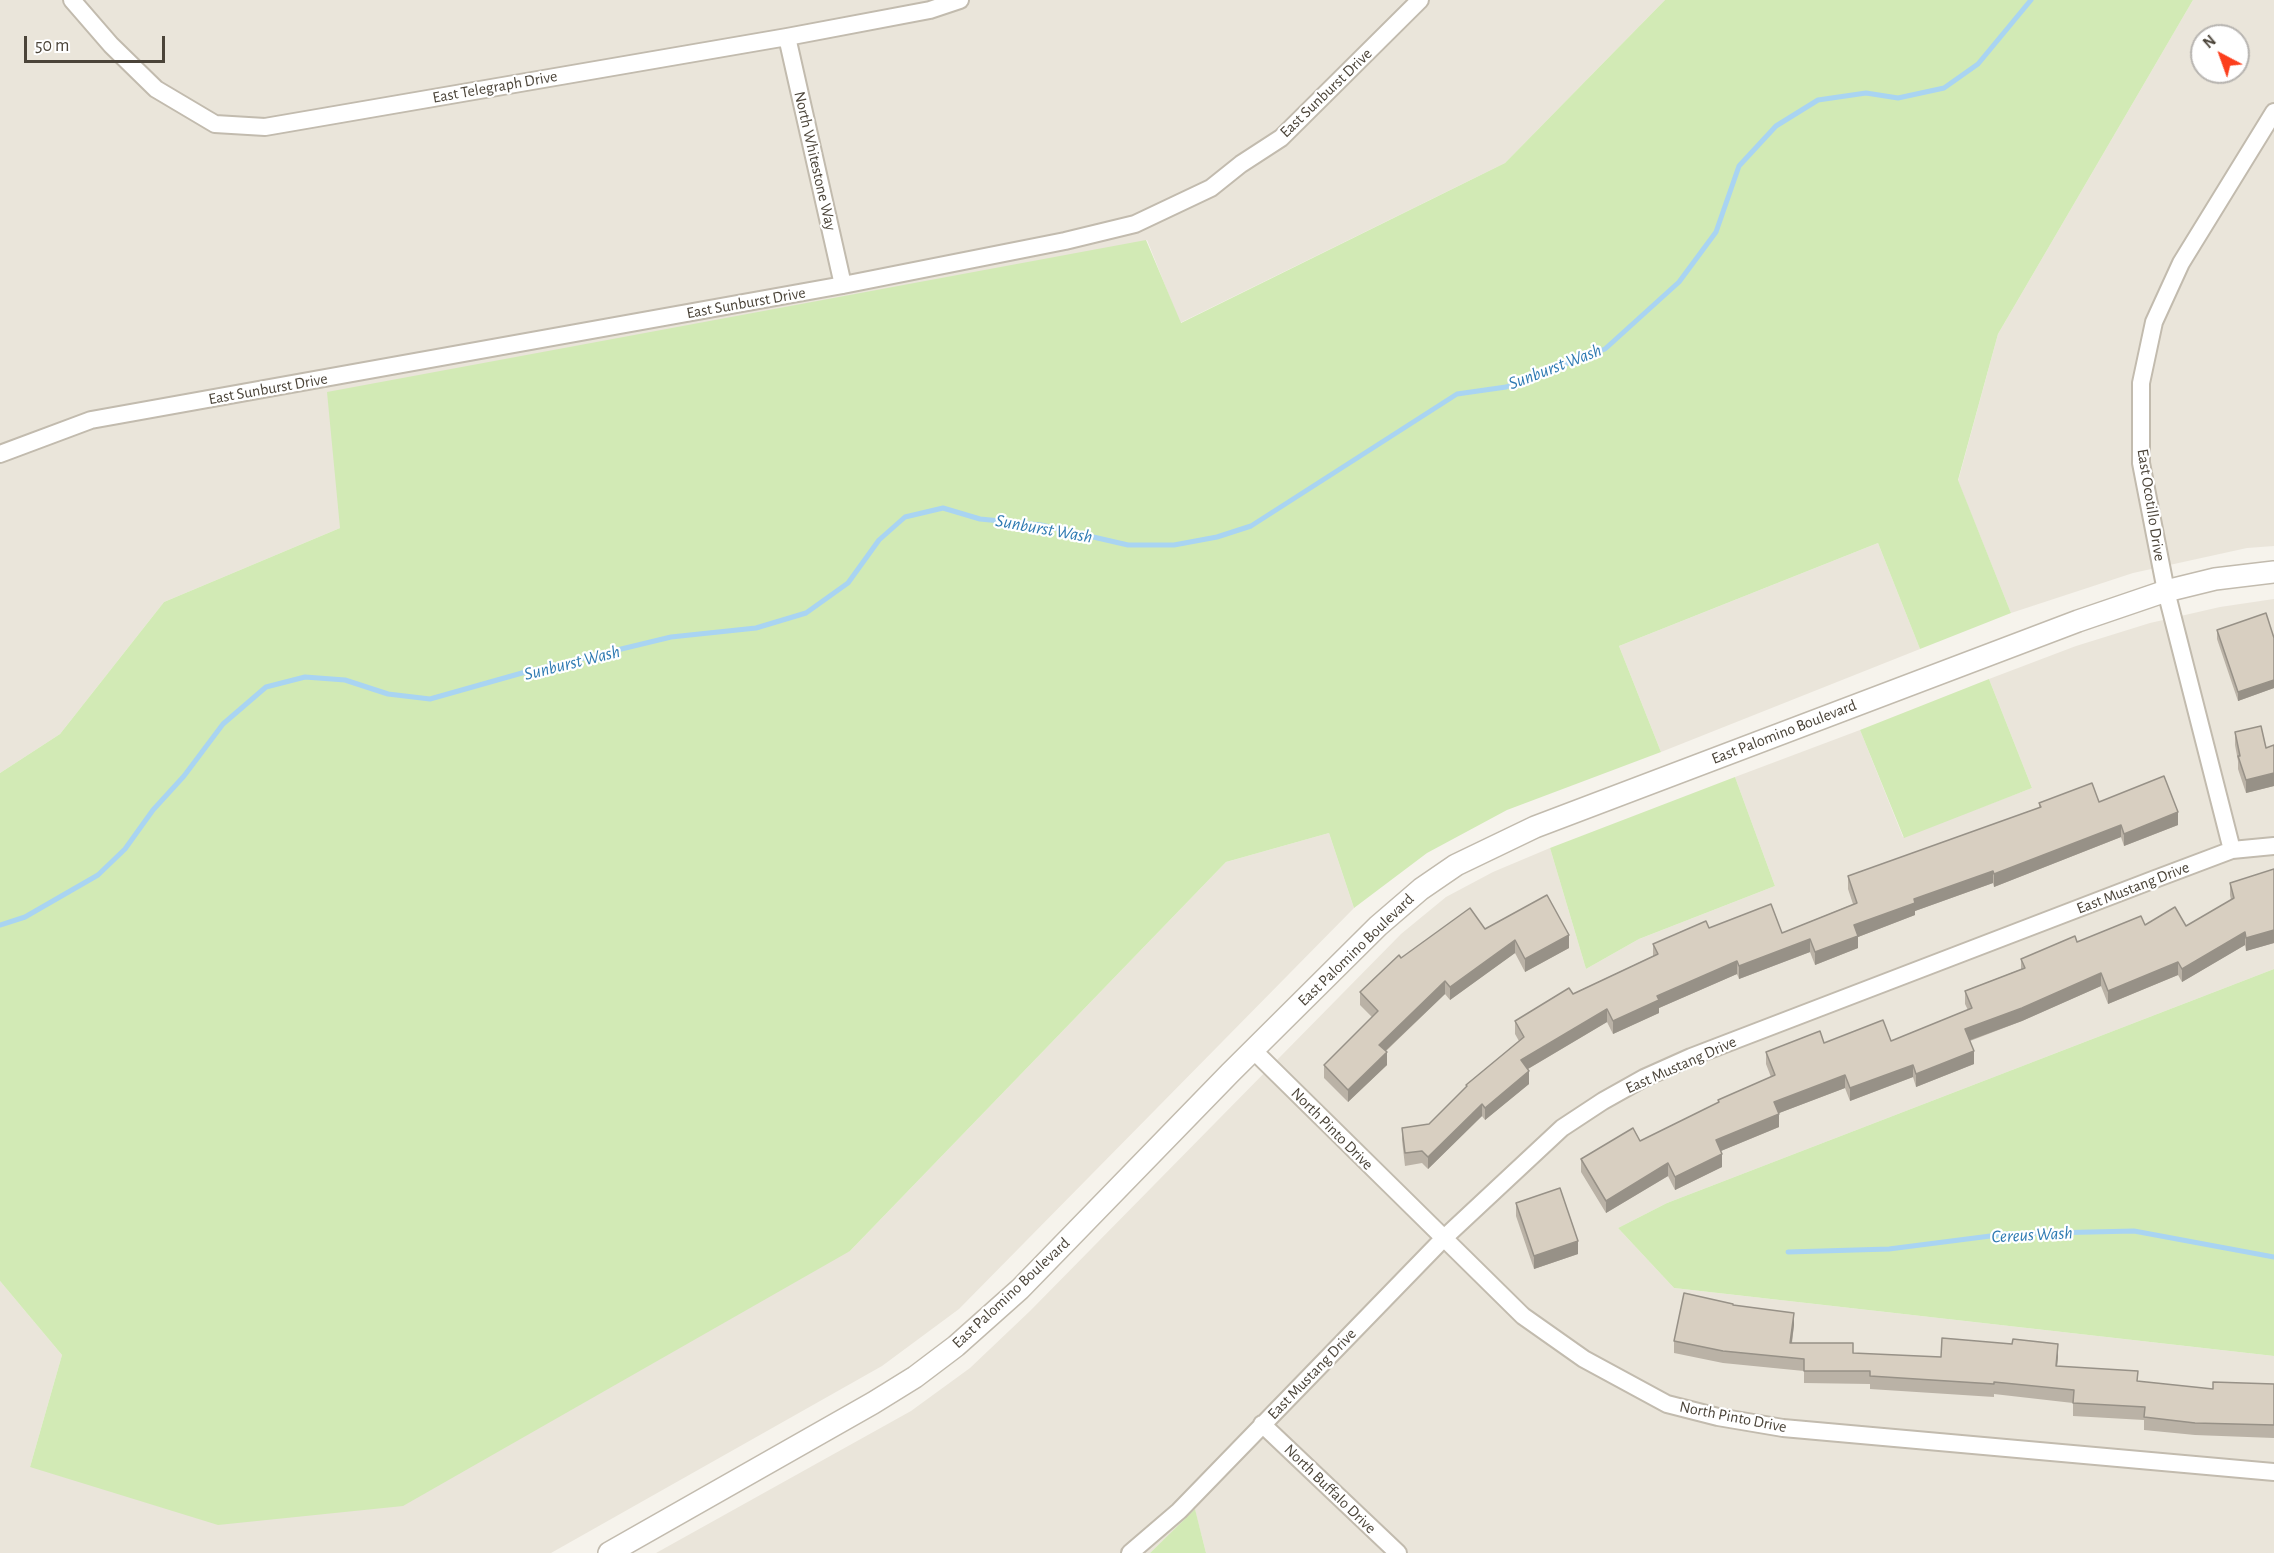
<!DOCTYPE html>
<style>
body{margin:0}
#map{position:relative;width:2274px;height:1553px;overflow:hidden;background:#f6f3ec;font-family:"Alegreya Sans",sans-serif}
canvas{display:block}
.north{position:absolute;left:2190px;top:24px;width:60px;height:60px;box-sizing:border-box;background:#fff;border:2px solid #b7b4b0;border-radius:50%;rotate:319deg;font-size:16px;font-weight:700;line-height:24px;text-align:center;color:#4b4439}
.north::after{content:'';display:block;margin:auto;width:21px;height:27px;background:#fc3f1d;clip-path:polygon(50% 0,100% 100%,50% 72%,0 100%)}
.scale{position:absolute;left:24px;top:36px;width:141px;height:27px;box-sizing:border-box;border:3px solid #4b4439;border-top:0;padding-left:8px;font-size:18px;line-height:21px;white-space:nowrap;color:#4b4439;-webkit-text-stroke:4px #fff;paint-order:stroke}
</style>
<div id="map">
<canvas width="2274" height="1553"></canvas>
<div class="north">N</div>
<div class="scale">50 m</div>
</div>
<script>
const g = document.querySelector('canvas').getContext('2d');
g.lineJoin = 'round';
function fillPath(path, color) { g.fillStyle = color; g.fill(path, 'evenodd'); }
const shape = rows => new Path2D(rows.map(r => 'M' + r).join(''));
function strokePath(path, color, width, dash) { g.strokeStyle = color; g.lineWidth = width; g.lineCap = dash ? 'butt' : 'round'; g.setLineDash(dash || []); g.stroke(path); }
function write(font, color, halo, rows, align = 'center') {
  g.font = font + ' "Alegreya Sans",sans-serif'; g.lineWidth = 4.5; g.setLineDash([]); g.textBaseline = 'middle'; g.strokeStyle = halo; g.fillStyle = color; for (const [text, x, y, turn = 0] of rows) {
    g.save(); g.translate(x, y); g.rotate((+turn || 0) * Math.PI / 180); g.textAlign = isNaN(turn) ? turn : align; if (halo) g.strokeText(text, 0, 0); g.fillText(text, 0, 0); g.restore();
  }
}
fillPath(shape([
 [0,0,1665,0,1505,163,1180,323,1147,240,340,528,164,602,60,734,0,773],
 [2193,0,2274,0,2274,546,2247,548,2133,573,2011,613,1958,481,1998,334],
 [2202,36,2238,36,2238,72,2202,72],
 [1878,543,1920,649,1661,752,1619,646],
 [2274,599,2274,969,1667,1203,1618,1228,1674,1288,2274,1356,2274,1553,1206,1553,1195,1510,1150,1553,656,1553,911,1411,970,1368,1030,1311,1401,934,1446,897,1493,872,1550,848,1586,969,1639,939,1775,886,1735,777,1860,730,1903,837,2032,788,1989,679,2076,646,2150,623,2220,607],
 [1329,833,1354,908,959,1309,882,1366,551,1553,0,1553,0,1281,62,1355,30,1467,850,1251,1226,862]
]), '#eae5da');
fillPath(shape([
 [1665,0,2193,0,1998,334,1958,480,2011,613,1920,649,1878,543,1619,646,1661,752,1507,810,1427,853,1354,908,1329,833,1226,862,850,1251,403,1506,218,1525,30,1467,62,1355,0,1281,0,773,60,734,164,602,340,528,327,392,1146,240,1181,323,1505,163],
 [1989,679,2032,788,1904,838,1860,730],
 [1735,777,1775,886,1639,939,1586,969,1550,848],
 [2274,969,2274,1356,1674,1288,1618,1228,1667,1203],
 [1195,1509,1206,1553,1150,1553]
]), '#d2eab5');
strokePath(shape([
 [0,925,25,917,98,875,125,849,153,810,184,776,223,724,266,687,305,677,345,680,388,694,430,699,522,673,671,637,756,628,806,613,848,583,879,540,905,517,943,508,980,519,1041,525,1128,545,1174,545,1217,537,1251,526,1457,394,1506,387,1605,349,1679,282,1716,232,1739,166,1776,126,1818,100,1866,93,1898,98,1944,88,1978,64,2031,0],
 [1788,1252,1889,1249,2006,1234,2134,1231,2274,1257]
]), '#a9d4f2', 5);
const minor = shape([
 [72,0,111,45,156,89,215,124,265,127,787,37,930,10,960,0],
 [787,37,843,285],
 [0,454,91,420,843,285,1065,241,1135,224,1211,188,1241,164,1281,138,1420,0],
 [2232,850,2166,591,2141,463,2141,383,2154,322,2181,263,2274,112],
 [1253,1050,1523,1316,1584,1359,1667,1404,1718,1417,1783,1428,2274,1472],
 [1262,1424,1398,1553],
 [1130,1553,1179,1511,1443,1239,1562,1128,1603,1101,1644,1078,1691,1057,2155,879,2232,850,2274,846]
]);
const tertiary = shape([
 [609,1553,873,1403,915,1377,956,1346,1020,1289,1230,1073,1378,926,1421,889,1456,865,1535,827,2078,621,2166,591,2215,579,2274,572]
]);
strokePath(minor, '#c2bbae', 20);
strokePath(tertiary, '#c2bbae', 24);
strokePath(minor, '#fff', 16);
strokePath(tertiary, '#fff', 21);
fillPath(shape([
 [2217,630,2274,638,2274,688,2238,701,2217,639],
 [2235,732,2266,748,2274,745,2274,788,2274,786,2246,793,2238,769,2238,761,2235,745],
 [2099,802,2178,825,2124,846,2121,837,1994,887,1993,883,1915,911,1915,915,1858,937,1858,948,1815,965,1810,952,1739,979,1737,974,1659,1008,1659,1013,1613,1034,1607,1022,1528,1069,1529,1084,1485,1120,1482,1116,1428,1169,1422,1163,1405,1166,1402,1140,1402,1128,1429,1124,1466,1088,1466,1085,1519,1041,1515,1034,1515,1021,1653,956,1653,944,1709,928,1782,933,1853,904,1848,889,1848,876,2039,808,2039,803],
 [2274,869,2274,943,2246,951,2245,945,2182,982,2178,975,2108,1004,2101,986,2022,1021,1970,1041,1974,1064,1916,1087,1913,1077,1850,1101,1845,1088,1779,1113,1779,1127,1721,1151,1722,1167,1675,1190,1668,1176,1606,1213,1581,1172,1581,1159,1640,1141,1718,1103,1718,1100,1771,1077,1766,1064,1766,1052,1824,1043,1891,1041,1968,1010,1965,1004,1965,991,2021,969,2021,959,2077,942,2145,925,2186,926,2231,900,2230,895,2230,883],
 [1485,929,1569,948,1525,972,1515,953,1450,1000,1445,994,1386,1051,1387,1065,1348,1102,1324,1078,1324,1065,1372,1017,1360,1005,1360,992,1401,958],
 [1516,1203,1578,1254,1534,1269,1516,1216],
 [1733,1306,1794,1325,1792,1343,1853,1353,1941,1357,2058,1356,2057,1366,2138,1382,2213,1389,2274,1384,2274,1438,2195,1435,2144,1430,2144,1420,2073,1416,2073,1403,1994,1394,1994,1397,1870,1389,1870,1384,1804,1383,1804,1371,1723,1363,1674,1353,1674,1341]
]), '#bab2a6');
fillPath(shape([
 [2274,680,2274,688,2238,701,2238,692],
 [2274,773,2274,786,2246,793,2246,780],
 [2178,812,2178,825,2124,846,2124,834],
 [2121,825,2121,837,1994,887,1994,874],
 [1993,871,1993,883,1915,911,1915,915,1858,937,1858,948,1815,965,1815,952,1854,925,1914,899],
 [2274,930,2274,943,2246,951,2246,938],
 [2245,932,2245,945,2182,982,2182,969],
 [1569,935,1569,948,1525,972,1525,959],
 [1810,939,1810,952,1739,979,1739,966],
 [1515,940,1515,953,1450,1000,1450,987],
 [1737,961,1737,974,1659,1008,1659,1013,1613,1034,1613,1021,1657,996],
 [2178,962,2178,975,2108,1004,2108,991],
 [2101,973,2101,986,2022,1021,1965,1042,1965,1029],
 [1445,981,1445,994,1379,1057,1379,1045],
 [1607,1009,1607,1022,1521,1073,1521,1060],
 [1974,1051,1974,1064,1916,1087,1916,1074],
 [1387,1052,1387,1065,1348,1102,1348,1090],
 [1913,1065,1913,1077,1850,1101,1850,1088],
 [1529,1071,1529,1084,1485,1120,1485,1108],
 [1845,1075,1845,1088,1774,1115,1774,1102],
 [1482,1104,1482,1116,1428,1169,1428,1157],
 [1779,1114,1779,1127,1716,1153,1716,1140],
 [1722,1154,1722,1167,1675,1190,1675,1177],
 [1668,1163,1668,1176,1606,1213,1606,1201],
 [1578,1241,1578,1254,1534,1269,1534,1256],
 [1794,1313,1794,1325,1790,1355,1790,1343],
 [2058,1344,2058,1356,2056,1378,2056,1366]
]), '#979187');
const building = shape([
 [2266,613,2274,638,2274,680,2238,692,2217,630,2266,613],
 [2261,726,2266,748,2274,745,2274,775,2274,773,2246,780,2238,756,2240,756,2235,732,2261,726],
 [2164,776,2178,812,2124,834,2121,825,1994,874,1993,871,1914,899,1915,903,1854,925,1858,936,1815,952,1810,939,1739,966,1737,961,1657,996,1659,1000,1613,1021,1607,1009,1521,1060,1529,1071,1485,1108,1482,1104,1428,1157,1422,1151,1405,1153,1402,1128,1429,1124,1467,1086,1466,1085,1524,1037,1515,1021,1569,988,1573,994,1658,954,1653,944,1706,921,1709,928,1771,904,1782,933,1857,903,1848,876,2041,807,2039,803,2092,783,2099,802,2164,776],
 [2274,869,2274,930,2246,938,2245,932,2182,969,2178,962,2108,991,2101,973,2022,1008,1965,1029,1974,1051,1916,1074,1913,1065,1850,1088,1845,1075,1774,1102,1779,1114,1716,1140,1722,1154,1675,1177,1668,1163,1606,1201,1581,1159,1633,1128,1640,1141,1719,1102,1718,1100,1775,1075,1766,1052,1820,1031,1824,1043,1883,1020,1891,1041,1972,1008,1965,991,2025,968,2021,959,2075,936,2077,942,2141,916,2145,925,2175,907,2186,926,2234,898,2230,883,2274,869],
 [1547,895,1569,935,1525,959,1515,940,1450,987,1445,981,1379,1045,1387,1052,1348,1090,1324,1065,1378,1011,1360,992,1399,955,1401,958,1470,908,1485,929,1547,895],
 [1560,1188,1578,1241,1534,1256,1516,1203,1560,1188],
 [1684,1293,1733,1304,1733,1305,1794,1313,1790,1343,1853,1343,1853,1353,1941,1357,1942,1338,2012,1344,2013,1339,2058,1344,2056,1366,2138,1371,2137,1381,2213,1389,2213,1382,2274,1384,2274,1425,2195,1423,2144,1417,2145,1407,2073,1403,2074,1390,1994,1382,1994,1384,1870,1376,1870,1371,1804,1371,1804,1359,1723,1351,1674,1341,1684,1293]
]);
fillPath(building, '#d8cfc1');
strokePath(building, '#979187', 1.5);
write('16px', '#4b4439', '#fff', [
 ["East Telegraph Drive",495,87,-10],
 ["East Sunburst Drive",1326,93,-44],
 ["North Whitestone Way",815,161,77],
 ["East Sunburst Drive",746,303,-10],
 ["East Sunburst Drive",268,389,-10],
 ["East Ocotillo Drive",2151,505,81],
 ["East Palomino Boulevard",1784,732,-21],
 ["East Mustang Drive",2133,888,-21],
 ["East Palomino Boulevard",1356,950,-44],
 ["East Mustang Drive",1681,1065,-24],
 ["North Pinto Drive",1332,1129,45],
 ["East Palomino Boulevard",1011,1293,-43],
 ["East Mustang Drive",1312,1374,-46],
 ["North Pinto Drive",1733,1417,11],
 ["North Buffalo Drive",1330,1489,44]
]);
write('italic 18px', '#2e7ab2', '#fff', [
 ["Sunburst Wash",1555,367,-21],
 ["Sunburst Wash",1044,529,10],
 ["Sunburst Wash",572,663,-14],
 ["Cereus Wash",2032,1235,-3]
]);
</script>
